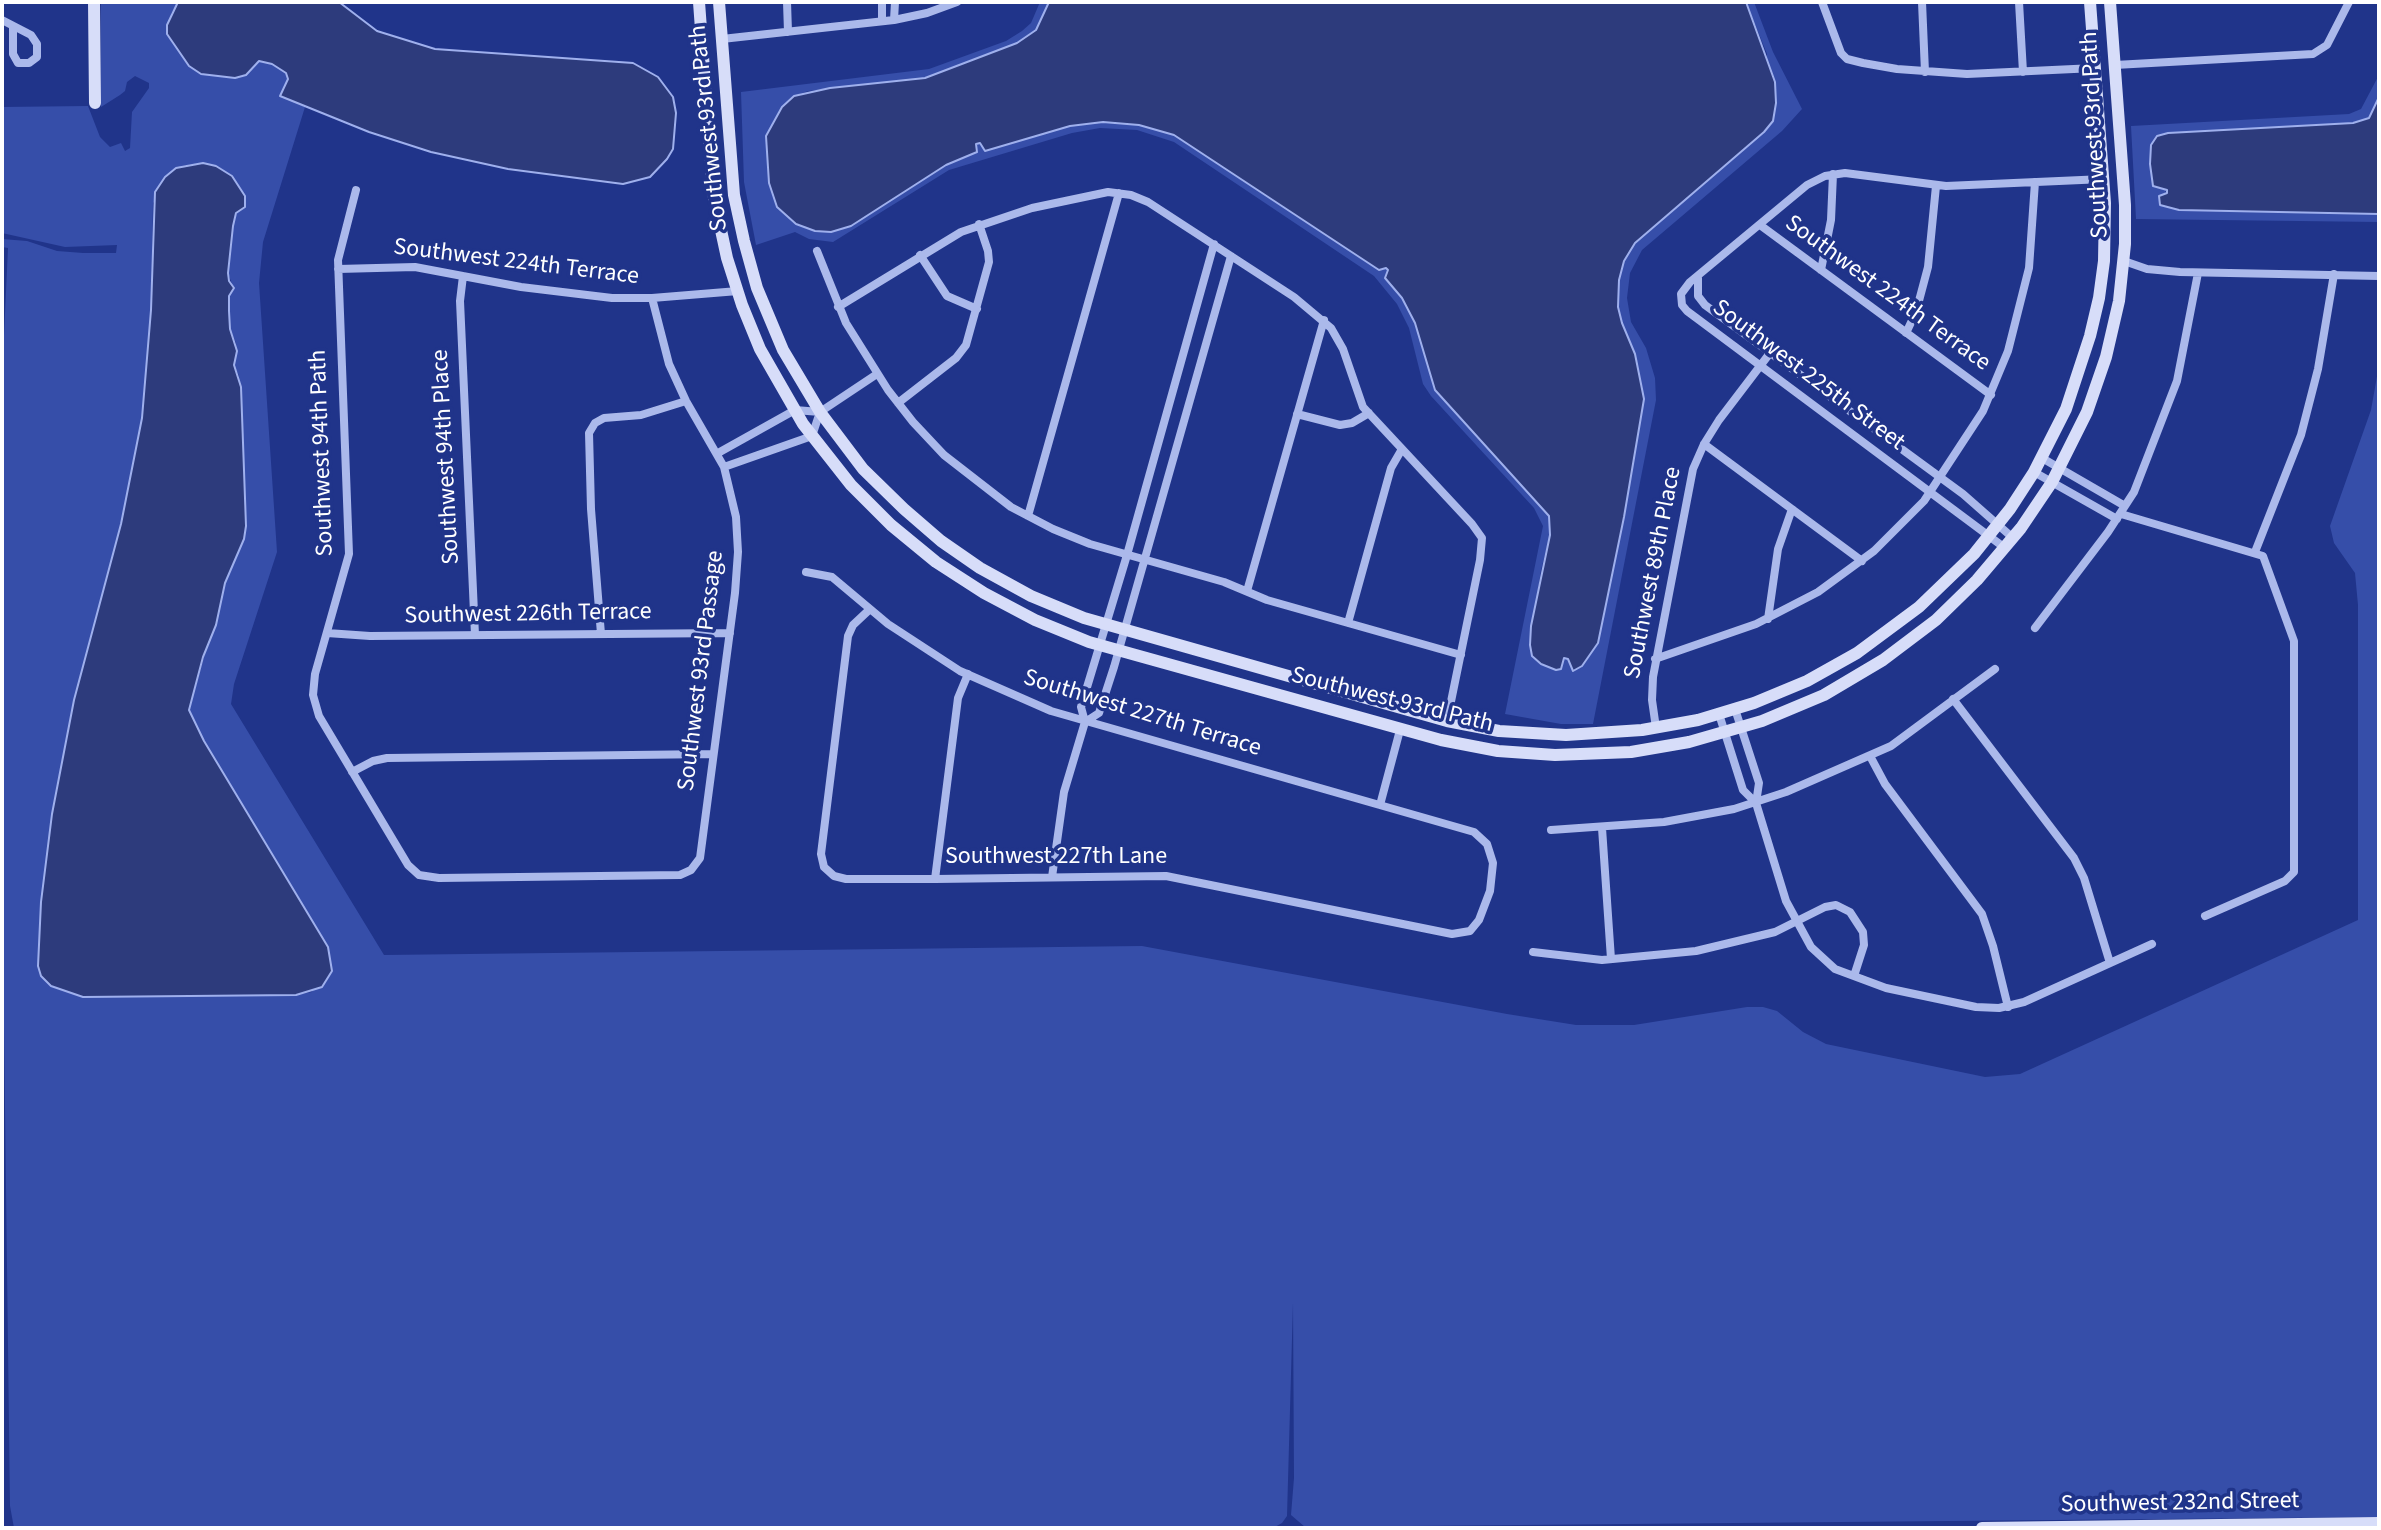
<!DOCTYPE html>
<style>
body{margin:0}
#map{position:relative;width:2381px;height:1530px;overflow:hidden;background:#20348a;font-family:"Source Sans 3",sans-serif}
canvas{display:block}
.frame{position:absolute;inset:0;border:4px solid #fff;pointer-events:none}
</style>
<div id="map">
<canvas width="2381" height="1530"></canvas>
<div class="frame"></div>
</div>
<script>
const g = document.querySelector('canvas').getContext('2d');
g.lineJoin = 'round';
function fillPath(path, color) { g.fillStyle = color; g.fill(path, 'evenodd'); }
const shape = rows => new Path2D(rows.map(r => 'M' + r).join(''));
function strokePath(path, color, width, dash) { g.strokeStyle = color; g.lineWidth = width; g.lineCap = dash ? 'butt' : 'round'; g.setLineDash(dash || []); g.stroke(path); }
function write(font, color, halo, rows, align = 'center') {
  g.font = font + ' "Source Sans 3",sans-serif'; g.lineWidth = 7; g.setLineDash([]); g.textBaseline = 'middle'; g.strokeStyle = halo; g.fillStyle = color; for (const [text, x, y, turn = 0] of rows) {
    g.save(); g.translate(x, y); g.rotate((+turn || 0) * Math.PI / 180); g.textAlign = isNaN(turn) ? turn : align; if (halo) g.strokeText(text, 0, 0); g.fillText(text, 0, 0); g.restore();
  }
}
fillPath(shape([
 [101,2,178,2,171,14,246,75,259,60,272,64,286,73,289,79,281,96,305,107,263,242,259,283,277,552,234,684,231,704,384,955,1142,946,1507,1014,1576,1025,1634,1025,1747,1007,1763,1007,1777,1011,1803,1032,1826,1044,1985,1077,2020,1074,2358,920,2358,605,2355,573,2334,543,2330,526,2371,410,2379,365,2379,1517,1305,1527,1291,1515,1294,1478,1293,1303,1287,1516,1282,1523,1273,1528,14,1528,10,1506,4,1028,4,335,8,248,2,247,2,239,27,241,57,251,83,253,116,253,117,245,65,247,2,233,2,107,88,106,100,137,110,147,121,143,125,151,130,148,132,112,149,88,149,83,135,76,127,82,125,91,120,95,101,107],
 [202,163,217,166,232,176,245,196,245,207,237,212,233,226,228,273,232,284,229,296,230,329,236,343,234,365,239,376,246,514,244,539,225,583,189,710,312,992,296,995,83,997,51,986,38,966,41,902,52,814,74,700,121,524,142,418,151,310,153,203,181,166],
 [1040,2,1049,2,1036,30,1017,43,925,78,808,91,794,96,766,136,769,183,806,228,832,232,851,226,946,165,977,152,976,144,980,142,985,151,1070,126,1103,122,1139,125,1174,135,1379,270,1386,268,1389,270,1386,278,1402,298,1415,323,1435,390,1549,516,1550,535,1541,570,1530,645,1541,665,1560,669,1564,658,1568,659,1573,671,1582,666,1598,643,1624,517,1643,399,1635,354,1622,323,1618,307,1619,280,1624,261,1635,243,1764,132,1767,54,1746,2,1754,2,1773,52,1802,109,1782,131,1642,250,1630,273,1627,298,1631,322,1646,348,1655,378,1656,400,1593,724,1561,724,1505,714,1543,526,1534,508,1431,396,1423,384,1409,328,1397,304,1374,276,1174,142,1137,130,1100,128,1072,133,949,170,833,242,809,239,795,232,756,245,744,182,741,92,929,69,1006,41,1022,31,1031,23],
 [2379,75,2379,97,2369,118,2362,122,2163,134,2154,140,2150,158,2153,186,2166,190,2160,205,2165,206,2179,210,2379,214,2379,222,2136,219,2131,126,2349,114,2361,109]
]), '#364ea9');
const water = shape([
 [178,2,339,2,377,31,435,49,633,63,658,77,673,97,676,113,673,149,667,159,650,177,623,184,508,169,431,152,369,132,280,96,288,79,286,73,272,64,259,61,246,75,235,78,201,74,189,66,167,34,167,25,178,2],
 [1049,2,1746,2,1775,82,1776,103,1773,121,1764,132,1635,243,1624,261,1619,280,1618,307,1622,323,1635,354,1644,399,1624,517,1598,643,1582,666,1573,671,1568,659,1564,658,1561,669,1556,670,1541,664,1532,656,1530,645,1531,626,1550,535,1549,516,1435,390,1415,323,1402,298,1385,278,1388,270,1386,268,1379,270,1174,135,1139,125,1103,122,1070,126,985,151,980,143,976,144,977,152,946,165,851,226,831,232,815,231,796,224,777,207,769,183,766,136,782,107,794,96,830,88,925,78,1017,43,1036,30,1049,2],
 [2379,97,2379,214,2179,210,2160,205,2159,196,2167,193,2167,190,2153,186,2150,164,2151,145,2157,136,2168,133,2353,123,2369,118,2379,97],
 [203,163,216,166,232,176,245,196,245,207,236,213,233,226,228,273,229,281,234,288,229,296,229,311,230,329,237,351,234,365,241,387,246,526,244,539,225,583,216,625,203,657,189,710,204,741,328,947,332,971,322,987,296,995,83,997,51,986,41,976,38,966,41,902,52,814,74,700,121,524,142,418,151,310,155,192,165,177,176,168,203,163]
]);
fillPath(water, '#2d3b7c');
strokePath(water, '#9fb0ed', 2);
strokePath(shape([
 [787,2,788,32],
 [1822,2,1841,53,1847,59,1863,63,1897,69,1967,74,2095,68],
 [1922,2,1925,72],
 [2019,2,2023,72],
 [2,20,31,35,37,44,37,57,29,63,18,63,13,54,13,27],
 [894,20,895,2],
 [882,21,882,2],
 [722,39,894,20,927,13,957,2],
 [2115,65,2313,54,2327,45,2349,2],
 [356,190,338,260,349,554,315,674,313,695,319,716,408,865,419,875,439,878,680,875,691,870,700,858,735,593,738,552,736,517,724,467,686,401,669,364,652,298],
 [1760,225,1991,395],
 [817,251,846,323,888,390,913,422,944,455,1011,507,1053,529,1090,544,1224,582,1267,600,1461,655],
 [920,255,947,296,977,309],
 [2124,261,2147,269,2180,272,2379,276],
 [338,269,415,267,521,287,612,298,652,298,738,291],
 [1821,270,1831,220,1833,174],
 [463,276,460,301,475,635],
 [1698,278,1698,296,1705,305,1963,494,2013,538],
 [838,307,961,232,1032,208,1108,192,1131,195,1148,202,1294,297,1331,328,1343,349,1363,407,1472,524,1482,538,1480,560,1447,721],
 [1906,333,1916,312,1928,267,1936,186],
 [898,403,956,358,966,345,989,262,988,251,979,224],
 [820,412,877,374],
 [1297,414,1340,425,1352,423,1369,413],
 [1704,444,1862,561],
 [718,453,795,410,820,412],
 [2042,458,2125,506],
 [724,467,812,436,820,412],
 [2034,472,2117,519],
 [2121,514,2263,556,2294,641,2294,872,2285,881,2205,916],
 [1028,516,1119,193],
 [2005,548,1687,311,1682,305,1681,294,1690,282,1807,185,1825,176,1845,173,1946,186,2104,179],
 [2255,552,2301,435,2318,369,2334,274],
 [806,572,832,577,888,624,960,671,1051,711,1474,832,1487,844,1493,863,1490,891,1479,920,1470,931,1452,934,1166,876,935,879,846,879,834,876,824,867,821,854,848,636,853,625,869,610],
 [1247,591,1324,320],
 [1768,619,1778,549,1792,509],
 [1348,623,1391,468,1402,449],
 [2035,628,2108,532,2134,492,2177,381,2198,273],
 [327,633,370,636,730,633],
 [601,634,591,509,589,433,595,423,604,418,641,415,686,401],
 [1655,659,1756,624,1818,592,1874,551,1924,501,1983,411,2008,351,2029,268,2035,182],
 [1953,699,2074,858,2084,878,2110,963],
 [1735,709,1759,783,1756,803,1786,901,1811,947,1835,969,1886,988,1976,1007,1999,1008,2024,1002,2152,944],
 [1719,714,1743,790,1756,803],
 [1085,722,1099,713,1114,667,1231,256],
 [1656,728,1652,700,1653,677,1693,469,1704,444,1719,420,1770,353],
 [1870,756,1885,784,1982,914,1993,946,2008,1007],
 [352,772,373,761,387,758,713,754],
 [1380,805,1400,730],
 [1602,828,1611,959],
 [1551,830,1664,822,1734,809,1786,792,1891,746,1995,669],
 [1052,877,1064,792,1085,722,1081,707,1127,555,1214,244],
 [935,879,958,698,968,674],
 [1533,952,1602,960,1696,951,1775,932,1825,907,1836,905,1850,912,1863,932,1864,945,1854,976]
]), '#abb9eb', 8);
strokePath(shape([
 [94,2,95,103],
 [699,2,713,193,727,258,742,305,760,349,803,424,851,485,891,525,936,562,984,593,1035,620,1089,642,1441,740,1498,751,1555,755,1631,752,1689,742,1762,721,1824,695,1883,660,1936,620,1977,580,2021,528,2052,482,2087,412,2106,357,2119,301,2125,244,2125,205,2110,2],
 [719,2,734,195,744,241,757,288,783,350,820,412,863,469,904,509,941,541,980,568,1031,596,1084,618,1447,721,1499,731,1566,735,1642,730,1698,720,1754,703,1807,681,1857,653,1919,607,1974,554,2010,509,2034,472,2066,409,2090,336,2099,298,2104,261,2105,203,2090,2],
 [1982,1528,2379,1523]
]), '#d7ddf9', 12);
write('24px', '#fff', '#20348a', [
 ["Southwest 93rd Path",710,128,-96],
 ["Southwest 93rd Path",2096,135,-93],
 ["Southwest 224th Terrace",516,263,7],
 ["Southwest 224th Terrace",1887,294,36],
 ["Southwest 225th Street",1808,376,37],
 ["Southwest 94th Path",323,453,-92],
 ["Southwest 94th Place",447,457,-93],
 ["Southwest 89th Place",1654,573,-79],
 ["Southwest 226th Terrace",528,615,-1],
 ["Southwest 93rd Passage",702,671,-83],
 ["Southwest 93rd Path",1392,701,14],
 ["Southwest 227th Terrace",1142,714,17],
 ["Southwest 227th Lane",1056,858],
 ["Southwest 232nd Street",2180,1504,-1]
]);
</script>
